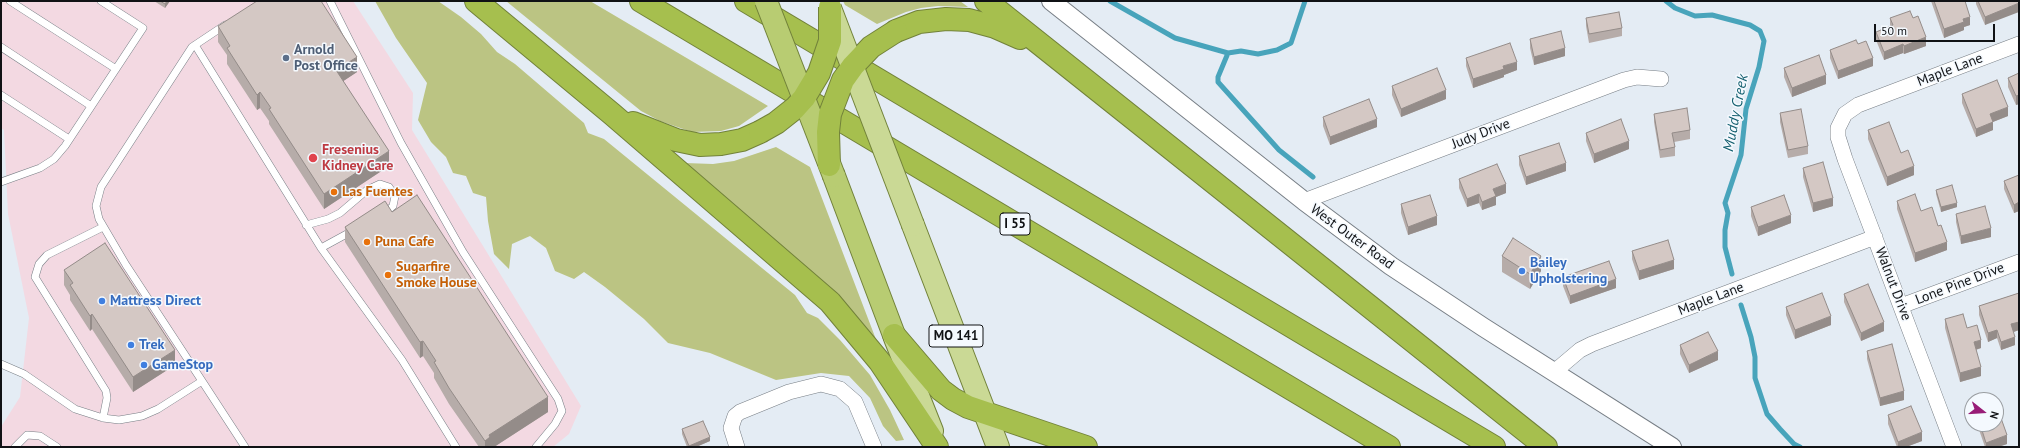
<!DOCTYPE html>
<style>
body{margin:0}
#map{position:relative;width:2020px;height:448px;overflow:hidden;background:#e4ecf4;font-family:"PT Sans",sans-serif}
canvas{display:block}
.frame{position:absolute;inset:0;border:2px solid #101215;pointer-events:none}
.north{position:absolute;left:1964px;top:392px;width:40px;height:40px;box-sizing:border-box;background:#f4f9fe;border:1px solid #999da1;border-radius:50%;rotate:107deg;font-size:11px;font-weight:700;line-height:16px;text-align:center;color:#101215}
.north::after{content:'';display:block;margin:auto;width:14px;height:18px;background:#981d77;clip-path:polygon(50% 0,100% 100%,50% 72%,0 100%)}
.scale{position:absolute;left:1874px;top:24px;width:121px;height:18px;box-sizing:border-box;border:2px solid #101215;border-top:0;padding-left:5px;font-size:12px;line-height:14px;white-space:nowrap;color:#101215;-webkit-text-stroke:3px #f4f9fe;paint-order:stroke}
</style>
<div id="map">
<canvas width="2020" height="448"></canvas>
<div class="frame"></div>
<div class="north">N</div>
<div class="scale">50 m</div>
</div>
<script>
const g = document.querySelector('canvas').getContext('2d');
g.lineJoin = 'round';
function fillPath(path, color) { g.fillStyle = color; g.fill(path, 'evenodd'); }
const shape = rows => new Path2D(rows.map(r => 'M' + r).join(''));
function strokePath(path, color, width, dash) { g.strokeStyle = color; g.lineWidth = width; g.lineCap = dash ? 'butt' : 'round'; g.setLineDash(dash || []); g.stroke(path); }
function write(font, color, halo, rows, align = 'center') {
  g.font = font + ' "PT Sans",sans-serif'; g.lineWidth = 3; g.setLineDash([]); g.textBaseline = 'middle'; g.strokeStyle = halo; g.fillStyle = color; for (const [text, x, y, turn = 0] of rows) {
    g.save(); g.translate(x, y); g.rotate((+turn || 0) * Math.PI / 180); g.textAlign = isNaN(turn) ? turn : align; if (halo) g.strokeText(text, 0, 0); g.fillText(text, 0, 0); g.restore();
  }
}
fillPath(shape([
 [1,1,353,1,413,93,412,130,581,406,569,434,553,447,1,447,1,427,20,397,29,318,8,214,4,130,1,128]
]), '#f3d9e2');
fillPath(shape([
 [375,1,438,1,461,17,481,34,497,52,515,64,584,123,588,133,604,139,795,295,807,313,818,318,840,340,870,375,890,410,904,440,896,441,883,426,870,398,849,376,821,373,776,380,710,353,668,343,644,319,605,287,584,272,574,279,555,271,546,248,530,236,512,244,509,269,494,254,488,221,486,197,473,193,466,176,453,173,446,157,431,142,418,120,427,83,396,38],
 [506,1,590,1,768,106,739,126,721,131,692,132,660,121,641,111],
 [843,1,960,1,968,7,938,6,921,8,906,12,877,24,845,5],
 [776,147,810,167,877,342,685,163,713,164,734,161]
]), '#bbc483');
strokePath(shape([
 [1110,1,1175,38,1228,53,1241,51,1258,54,1277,50,1291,43,1305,1],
 [1666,1,1675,8,1695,16,1712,15,1750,25,1760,31,1764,41,1759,67,1746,109,1741,155,1725,203,1728,213,1725,230,1725,247,1732,274],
 [1228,53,1218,77,1218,82,1279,150,1313,177],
 [1741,305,1751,337,1755,357,1755,378,1767,414,1780,429,1794,444,1800,447]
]), '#48a4bb', 5);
const service = shape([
 [10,1,116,69],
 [330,1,401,143,463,252,558,399,562,411,555,424,536,447],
 [195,45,321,248,402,360,456,447],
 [1,47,91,106],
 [1,95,69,139],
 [1,182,40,168,54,159,65,146,143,28,101,1],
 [306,225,328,219,340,213,367,190,380,184,389,187,395,196,393,206,384,214],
 [321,248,354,230],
 [1,364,24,374,75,409,103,418,119,420,142,416,158,409,202,381,126,265,99,219,96,206,101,187,192,47,225,25],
 [202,381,245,447],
 [103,418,107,398,106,391,35,277,39,264,47,255,103,227],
 [15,447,27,435,40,436,57,447]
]);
const minor = shape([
 [1304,201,1624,80,1637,77,1661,79],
 [1901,306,2019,262],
 [1554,372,1580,350,1592,344,1875,237],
 [737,447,731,428,735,416,740,412,789,392,821,384,840,389,855,402,874,447],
 [1954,447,1845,159,1838,137,1838,128,1845,114,1858,105,2019,44]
]);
const tertiary = shape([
 [1051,1,1304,201,1391,266,1483,327,1672,447]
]);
const primary = shape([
 [913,225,998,447],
 [895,338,932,431]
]);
const trunk = shape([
 [834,176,894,335]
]);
const motorway = shape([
 [476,1,612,114,830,302,880,362,937,447],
 [641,1,1389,447],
 [746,1,1494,447],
 [986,1,1546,447],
 [896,31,919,22,946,19,969,20,995,27,1020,38],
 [633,123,676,140,700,145,721,144,742,140,760,132],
 [894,335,941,390,953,399,968,407,1086,447]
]);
strokePath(service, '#777e85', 8);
strokePath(minor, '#777e85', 16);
strokePath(tertiary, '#777e85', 20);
strokePath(primary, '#72823a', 24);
strokePath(trunk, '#72823a', 24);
strokePath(motorway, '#72823a', 24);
strokePath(service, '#fff', 7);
strokePath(minor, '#fff', 15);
strokePath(tertiary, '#fff', 18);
strokePath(primary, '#cad995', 22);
strokePath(trunk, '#b8cc72', 22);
strokePath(motorway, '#a6bf4e', 22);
const primaryBridge = shape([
 [830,8,913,225]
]);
const trunkBridge = shape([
 [766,1,834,176]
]);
const motorwayBridge = shape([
 [760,132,776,123,795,108,804,98,819,73,830,41,830,7],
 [829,165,828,132,830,114,843,80,853,66,871,47,896,31]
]);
strokePath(primaryBridge, '#72823a', 24, []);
strokePath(trunkBridge, '#72823a', 24, []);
strokePath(motorwayBridge, '#72823a', 24, []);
strokePath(primaryBridge, '#cad995', 22);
strokePath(trunkBridge, '#b8cc72', 22);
strokePath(motorwayBridge, '#a6bf4e', 22);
fillPath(shape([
 [154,1,170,1,165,8],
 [1931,1,1965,1,1970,25,1964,27,1964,30,1944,38],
 [1976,1,2018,1,1985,25,1976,4],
 [1586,18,1622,28,1622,36,1589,43,1586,26],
 [1890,18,1913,18,1926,46,1904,54,1903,53,1884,60,1876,40,1876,32,1890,26],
 [218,26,357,72,343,81,389,166,324,209,269,124,269,121,260,108,257,110,227,64,227,55,218,42],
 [1530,39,1565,56,1534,65,1530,48],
 [1858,44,1873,66,1838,79,1830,58,1830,50],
 [1466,58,1517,70,1504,75,1504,77,1473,88,1466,66],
 [1784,68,1826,84,1792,97,1784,77],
 [2019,73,2019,104,2016,105,2008,87,2008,78],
 [1392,86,1446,99,1401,117,1392,95],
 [1962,94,2008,116,1993,122,1993,130,1976,137,1962,103],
 [1780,113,1808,146,1808,154,1788,158,1780,122],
 [1654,114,1690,130,1690,139,1674,142,1675,147,1675,156,1660,158,1654,122],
 [1323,117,1377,127,1330,145,1323,126],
 [1868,130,1901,153,1914,175,1887,186,1868,139],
 [1586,133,1629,149,1594,163,1586,141],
 [1519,156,1566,171,1526,185,1519,165],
 [1803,168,1833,206,1813,212,1803,177],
 [2019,175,2019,211,2014,213,2004,189,2004,181],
 [1459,179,1506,193,1496,197,1496,205,1482,210,1479,203,1467,207,1459,188],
 [1936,190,1957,207,1941,212,1936,194],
 [1897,201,1921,211,1947,250,1915,262,1897,209],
 [1401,204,1437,225,1408,235,1401,213],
 [1751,207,1791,223,1758,236,1751,216],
 [392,212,548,412,494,447,479,447,449,404,434,378,434,373,423,356,420,358,345,242,345,227],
 [1956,214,1991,237,1961,244,1956,222],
 [1632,251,1674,269,1639,280,1632,259],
 [1502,256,1541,271,1530,289,1502,272],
 [64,270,175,365,133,392,92,329,90,331,70,300,70,295,64,285],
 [1563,277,1616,288,1570,304,1563,286],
 [2019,293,2019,330,2013,332,2015,345,2001,350,1997,338,1988,342,1979,315,1979,306],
 [1844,294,1884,331,1861,341,1844,302],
 [1786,307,1831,325,1795,339,1786,315],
 [1945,319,1967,328,1981,348,1976,350,1981,376,1960,382,1945,328],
 [1680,345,1718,360,1689,373,1680,354],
 [1867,351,1904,400,1880,406,1867,359],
 [1888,415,1922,441,1906,447,1897,447,1888,424],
 [1977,424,1996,424,2007,444,1998,447,1985,447],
 [682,429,710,441,696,447,687,447,682,434]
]), '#b6aca9');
fillPath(shape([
 [167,1,170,1,165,8,165,4],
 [2019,3,2019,12,1985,25,1985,17],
 [1970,17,1970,25,1964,27,1964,30,1944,38,1944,29,1963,19],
 [1926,37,1926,46,1904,54,1904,46],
 [1903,44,1903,53,1884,60,1884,52],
 [1565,48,1565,56,1534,65,1534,57],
 [357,57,357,72,336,86,336,70],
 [1873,58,1873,66,1838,79,1838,71],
 [1517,62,1517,70,1504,75,1504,77,1473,88,1473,79,1503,66],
 [1826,75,1826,84,1792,97,1792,88],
 [1446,90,1446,99,1401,117,1401,109],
 [260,92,260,108,257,110,257,95],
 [2019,95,2019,104,2016,105,2016,96],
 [2008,107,2008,116,1990,123,1990,114],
 [1377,119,1377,127,1330,145,1330,137],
 [1993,122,1993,130,1976,137,1976,129],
 [1629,141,1629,149,1594,163,1594,154],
 [389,151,389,166,324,209,324,194],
 [1566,163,1566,171,1526,185,1526,177],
 [1914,166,1914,175,1887,186,1887,177],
 [1506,184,1506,193,1496,197,1496,205,1482,210,1482,202,1493,189],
 [1479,194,1479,203,1467,207,1467,199],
 [1833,198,1833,206,1813,212,1813,203],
 [2019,202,2019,211,2014,213,2014,205],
 [1957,203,1957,207,1941,212,1941,207],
 [1791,215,1791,223,1758,236,1758,227],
 [1437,216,1437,225,1408,235,1408,227],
 [1991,228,1991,237,1961,244,1961,236],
 [1947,242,1947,250,1915,262,1915,253],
 [1541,256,1541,271,1530,289,1530,274],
 [1674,260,1674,269,1639,280,1639,271],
 [1616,279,1616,288,1570,304,1570,296],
 [92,314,92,329,90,331,90,316],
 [1831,316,1831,325,1795,339,1795,330],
 [1884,322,1884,331,1861,341,1861,333],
 [2019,322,2019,330,2011,333,2011,324],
 [1997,330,1997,338,1988,342,1988,333],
 [2015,337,2015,345,2001,350,2001,342],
 [1981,340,1981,348,1974,350,1974,342],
 [423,341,423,356,420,358,420,342],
 [175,350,175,365,133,392,133,377],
 [1718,351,1718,360,1689,373,1689,365],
 [1981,367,1981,376,1960,382,1960,373],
 [1904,391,1904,400,1880,406,1880,398],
 [548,397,548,412,494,447,485,447,485,441,489,435],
 [1922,432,1922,441,1906,447,1898,447,1898,442],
 [2007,435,2007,444,1998,447,1986,447,1986,443],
 [710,437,710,441,696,447,689,447,689,446]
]), '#948c89');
const building = shape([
 [160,1,167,1,165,4,160,1],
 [257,1,321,1,357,57,336,70,389,151,324,194,269,109,271,108,260,92,257,95,227,48,230,46,218,26,257,1],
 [1934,1,1965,1,1970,17,1963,19,1964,22,1944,29,1934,1],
 [1978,1,2018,1,2019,3,1985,17,1978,1],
 [1910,11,1913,18,1918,16,1926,37,1904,46,1903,44,1884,52,1876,32,1893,25,1890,18,1910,11],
 [1619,12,1622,28,1589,34,1586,18,1619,12],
 [1561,31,1565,48,1534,57,1530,39,1561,31],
 [1856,40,1858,44,1866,41,1873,58,1838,71,1830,50,1856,40],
 [1510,43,1517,62,1503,66,1504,69,1473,79,1466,58,1510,43],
 [1819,55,1826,75,1792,88,1784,68,1819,55],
 [1437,68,1446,90,1401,109,1392,86,1437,68],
 [2019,73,2019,95,2016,96,2008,78,2019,73],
 [1997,80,2008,107,1990,114,1993,122,1976,129,1962,94,1997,80],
 [1369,99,1377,119,1330,137,1323,117,1369,99],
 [1687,108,1690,130,1672,133,1675,147,1660,150,1654,114,1687,108],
 [1801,109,1808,146,1788,150,1780,113,1801,109],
 [1621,119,1629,141,1594,154,1586,133,1621,119],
 [1889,122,1901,153,1908,150,1914,166,1887,177,1868,130,1889,122],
 [1559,143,1566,163,1526,177,1519,156,1559,143],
 [1823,162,1833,198,1813,203,1803,168,1823,162],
 [1497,164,1506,184,1493,189,1496,196,1482,202,1479,194,1467,199,1459,179,1497,164],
 [2019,175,2019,202,2014,205,2004,181,2019,175],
 [1952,185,1957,203,1941,207,1936,190,1952,185],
 [1915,194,1921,211,1932,207,1938,226,1941,225,1947,242,1915,253,1897,201,1915,194],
 [417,195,548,397,489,435,490,437,485,441,449,388,434,362,436,361,423,341,420,342,345,227,385,201,392,212,417,195],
 [1430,195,1437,216,1408,227,1401,204,1430,195],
 [1784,195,1791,215,1758,227,1751,207,1784,195],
 [1985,206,1991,228,1961,236,1956,214,1985,206],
 [1513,238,1541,256,1530,274,1502,256,1513,238],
 [1668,240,1674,260,1639,271,1632,251,1668,240],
 [105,243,175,350,133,377,92,314,90,316,70,285,73,283,64,270,105,243],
 [1609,261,1616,279,1570,296,1563,277,1609,261],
 [1868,284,1884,322,1861,333,1844,294,1868,284],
 [1822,293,1831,316,1795,330,1786,307,1822,293],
 [2019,293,2019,322,2011,324,2015,337,2001,342,1997,330,1988,333,1979,306,2019,293],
 [1963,314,1967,328,1977,325,1981,340,1974,342,1981,367,1960,373,1945,319,1963,314],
 [1708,332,1718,351,1689,365,1680,345,1708,332],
 [1892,344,1904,391,1880,398,1867,351,1892,344],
 [1996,404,2007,435,1986,443,1980,424,1996,424,1996,404],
 [1911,406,1922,432,1898,442,1888,415,1911,406],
 [703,421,710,437,689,446,682,429,703,421]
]);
fillPath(building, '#d4c8c4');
strokePath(building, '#948c89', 1);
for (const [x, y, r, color] of [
 [286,58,4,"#5c6f8a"],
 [313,158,5,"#e0444e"],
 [334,192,4,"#e8710a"],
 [367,242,4,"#e8710a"],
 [1522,271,4,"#3f7fe0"],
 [388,275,4,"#e8710a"],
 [102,301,4,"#3f7fe0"],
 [131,345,4,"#3f7fe0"],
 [144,365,4,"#3f7fe0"]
]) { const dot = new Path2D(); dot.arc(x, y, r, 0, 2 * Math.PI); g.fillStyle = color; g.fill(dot); strokePath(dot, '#f4f9fe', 1.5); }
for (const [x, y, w] of [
 [1015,224,30],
 [956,336,54]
]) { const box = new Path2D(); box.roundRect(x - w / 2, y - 11, w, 22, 3); g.fillStyle = '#f4f9fe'; g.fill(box); strokePath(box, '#101215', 1); }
write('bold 13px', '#101215', null, [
 ["I 55",1015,224],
 ["MO 141",956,336]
]);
write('bold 14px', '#4e5e75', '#f4f9fe', [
 ["Arnold",294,50],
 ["Post Office",294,66]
], 'left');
write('14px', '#101215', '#f4f9fe', [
 ["Maple Lane",1950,70,-21],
 ["Judy Drive",1481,134,-21],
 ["West Outer Road",1352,237,36],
 ["Walnut Drive",1893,284,69],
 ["Lone Pine Drive",1960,284,-21],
 ["Maple Lane",1711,299,-21]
]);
write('bold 14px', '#be3a42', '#f4f9fe', [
 ["Fresenius",322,150],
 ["Kidney Care",322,166]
], 'left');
write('bold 14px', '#c56008', '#f4f9fe', [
 ["Las Fuentes",342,192],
 ["Puna Cafe",375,242],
 ["Sugarfire",396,267],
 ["Smoke House",396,283]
], 'left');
write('bold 14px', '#366cbe', '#f4f9fe', [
 ["Bailey",1530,263],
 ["Upholstering",1530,279],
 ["Mattress Direct",110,301],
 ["Trek",139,345],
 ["GameStop",152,365]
], 'left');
write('italic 15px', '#125e6e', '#f4f9fe', [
 ["Muddy Creek",1736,113,-79]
]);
</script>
